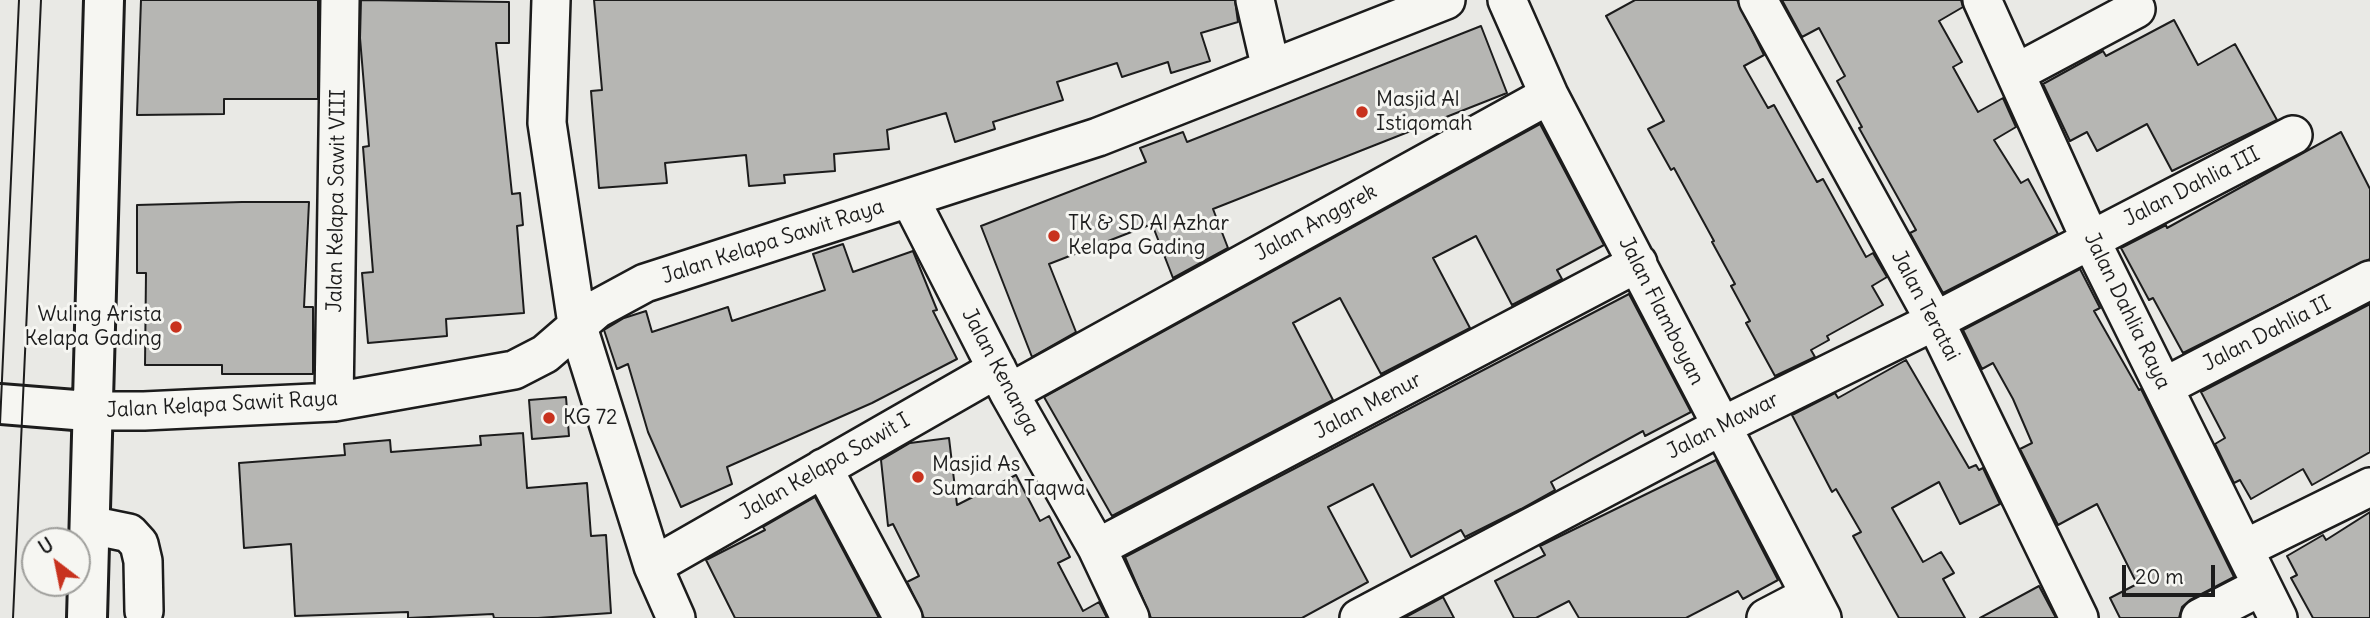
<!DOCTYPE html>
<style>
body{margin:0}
#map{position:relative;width:2370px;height:618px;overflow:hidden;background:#e9e9e5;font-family:Delius,sans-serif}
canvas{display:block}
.north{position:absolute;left:21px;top:527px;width:70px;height:70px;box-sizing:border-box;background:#f6f6f2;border:2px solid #9f9f9c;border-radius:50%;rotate:328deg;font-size:19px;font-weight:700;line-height:28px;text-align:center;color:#1c1c1c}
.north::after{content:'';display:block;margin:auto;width:24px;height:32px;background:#c8321e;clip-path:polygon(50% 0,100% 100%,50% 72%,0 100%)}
.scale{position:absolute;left:2122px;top:565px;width:93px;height:32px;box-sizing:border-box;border:4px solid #1c1c1c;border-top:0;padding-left:9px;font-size:21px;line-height:24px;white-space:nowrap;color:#1c1c1c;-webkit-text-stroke:5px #f6f6f2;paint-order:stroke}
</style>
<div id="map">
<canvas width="2370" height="618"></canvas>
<div class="north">U</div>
<div class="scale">20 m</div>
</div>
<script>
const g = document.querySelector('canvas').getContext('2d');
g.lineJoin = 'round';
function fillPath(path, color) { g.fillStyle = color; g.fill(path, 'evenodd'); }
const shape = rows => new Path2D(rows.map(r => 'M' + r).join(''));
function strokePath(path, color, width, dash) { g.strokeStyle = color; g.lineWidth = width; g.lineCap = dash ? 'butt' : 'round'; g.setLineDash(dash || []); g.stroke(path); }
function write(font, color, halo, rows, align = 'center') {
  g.font = font + ' Delius,sans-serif'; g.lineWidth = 6; g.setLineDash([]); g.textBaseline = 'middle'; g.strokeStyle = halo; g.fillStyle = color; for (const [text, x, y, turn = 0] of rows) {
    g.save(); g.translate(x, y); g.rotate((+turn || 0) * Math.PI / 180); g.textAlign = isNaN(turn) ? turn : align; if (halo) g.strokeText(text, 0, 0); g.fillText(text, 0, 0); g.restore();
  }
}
const building = shape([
 [141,0,318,0,318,99,224,99,224,114,137,115,141,0],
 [361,0,509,2,509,43,496,43,512,194,520,193,523,225,517,226,524,313,446,319,447,336,368,343,362,273,373,272,363,147,369,146,360,38,361,0],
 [594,0,1235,0,1238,22,1201,33,1210,61,1171,73,1168,62,1122,77,1117,63,1057,82,1063,100,993,122,995,129,955,142,946,113,887,130,889,149,834,154,835,171,784,175,785,183,749,186,746,155,665,163,667,183,599,188,591,91,602,90,594,0],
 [1635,0,1737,0,1764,55,1744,66,1768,108,1774,105,1817,182,1823,179,1866,257,1873,253,1887,277,1872,286,1883,305,1827,336,1829,340,1811,350,1815,357,1775,376,1746,323,1750,321,1731,286,1735,284,1712,242,1714,241,1674,168,1671,170,1648,129,1664,121,1606,16,1635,0],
 [1782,0,1961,0,1963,7,1939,21,1962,62,1953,67,1978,112,2003,98,2016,127,1994,140,2021,183,2028,179,2058,234,1943,293,1910,233,1916,230,1859,128,1862,127,1837,81,1845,76,1819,28,1802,37,1782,0],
 [2174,20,2198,65,2235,44,2277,120,2172,171,2147,124,2097,151,2087,132,2070,141,2043,84,2103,51,2106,56,2174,20],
 [1481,26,1507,93,1213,209,1228,248,1173,278,1152,224,1049,264,1076,332,1032,357,981,226,1146,162,1140,148,1183,132,1187,142,1481,26],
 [1540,124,1604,245,1557,270,1562,279,1512,305,1476,236,1433,258,1470,328,1381,374,1340,298,1293,323,1333,400,1112,516,1044,397,1540,124],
 [2341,132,2370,189,2370,259,2183,353,2153,298,2149,300,2121,248,2166,225,2167,228,2341,132],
 [242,202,309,202,304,307,313,307,313,374,222,374,222,365,145,365,146,273,137,273,137,205,242,202],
 [843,244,853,272,913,251,937,310,933,311,957,359,872,403,727,467,732,484,681,507,648,432,628,364,617,369,604,330,624,318,646,311,652,332,728,307,732,321,825,290,813,254,843,244],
 [2080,269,2100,308,2094,311,2139,390,2141,389,2234,577,2190,600,2182,607,2179,618,2120,618,2110,598,2137,584,2097,504,2058,525,2020,449,2032,443,2013,399,1993,363,1982,369,1963,330,2080,269],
 [1629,294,1691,412,1645,436,1643,431,1592,459,1551,482,1555,490,1521,509,1465,537,1461,530,1411,557,1373,484,1328,507,1368,582,1302,618,1151,618,1125,557,1629,294],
 [2370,304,2370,452,2312,485,2303,469,2251,499,2240,480,2234,483,2215,444,2225,438,2201,392,2370,304],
 [1906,360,1969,468,1976,465,1979,470,1983,468,2000,504,1960,524,1939,482,1892,508,1923,562,1941,552,1954,573,1943,579,1965,618,1899,618,1853,536,1861,532,1836,489,1832,492,1792,415,1835,393,1838,398,1906,360],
 [566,397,569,436,532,439,529,400,566,397],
 [523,433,527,488,587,483,591,536,606,535,611,613,538,618,494,618,493,614,408,618,408,612,295,616,291,544,244,548,239,463,345,455,344,444,390,440,391,452,481,445,480,436,523,433],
 [949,438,957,505,1016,475,1040,521,1049,516,1070,557,1058,563,1083,611,1099,602,1107,618,924,618,907,582,919,576,893,524,888,526,881,460,910,443,949,438],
 [1716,460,1778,580,1743,599,1738,591,1686,618,1579,618,1569,601,1536,618,1514,618,1495,581,1545,555,1540,546,1716,460],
 [815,497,879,618,735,618,706,560,765,530,763,527,815,497],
 [2370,512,2370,618,2313,618,2291,578,2297,575,2287,556,2323,535,2326,540,2370,512],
 [2039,586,2056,618,1980,618,2039,586],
 [1443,597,1454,618,1404,618,1443,597]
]);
fillPath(building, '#b6b6b3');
strokePath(building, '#1c1c1c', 2);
const minor = shape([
 [551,0,547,123,577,324,653,566,676,618],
 [1255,0,1271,69],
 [1507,0,1549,95,1822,618],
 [1758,0,1935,321,2079,618],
 [1982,0,2090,239,2278,618],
 [2016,73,2136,9],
 [910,199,1009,393,1097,548,1130,618],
 [2164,387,2370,280],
 [1009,393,1549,95],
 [334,402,340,0],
 [95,411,144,411,334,402,514,370,545,354,597,309,645,283,1098,137,1446,0],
 [823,468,903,618],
 [90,525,129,533,139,544,143,561,144,611],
 [1097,548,1638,263],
 [2246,548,2370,487],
 [653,566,997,369],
 [1359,618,1720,427,1935,321,2293,135],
 [1766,618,1810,595],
 [2200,618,2262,586]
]);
const major = shape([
 [0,404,75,410],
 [87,618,104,0]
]);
strokePath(minor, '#1c1c1c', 42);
strokePath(major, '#1c1c1c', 44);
strokePath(minor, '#f6f6f2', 37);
strokePath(major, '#f6f6f2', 38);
strokePath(shape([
 [0,424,19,0],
 [13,618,41,0]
]), '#1c1c1c', 2);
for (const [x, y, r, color] of [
 [1362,112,7,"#c8321e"],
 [1054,236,7,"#c8321e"],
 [176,327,7,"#c8321e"],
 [549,418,7,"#c8321e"],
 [918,477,7,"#c8321e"]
]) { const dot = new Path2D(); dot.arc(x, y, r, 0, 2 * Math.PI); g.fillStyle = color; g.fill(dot); strokePath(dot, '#f6f6f2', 2.5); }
write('21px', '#1c1c1c', '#f6f6f2', [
 ["Masjid Al",1376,100],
 ["Istiqomah",1376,124],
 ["TK & SD Al Azhar",1068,224],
 ["Kelapa Gading",1068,248],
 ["Wuling Arista",162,315,"right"],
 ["Kelapa Gading",162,339,"right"],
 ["KG 72",563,418],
 ["Masjid As",932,465],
 ["Sumarah Taqwa",932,489]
], 'left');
write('21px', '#1c1c1c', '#f6f6f2', [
 ["Jalan Dahlia III",2192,187,-27],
 ["Jalan Kelapa Sawit VIII",337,201,-89],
 ["Jalan Anggrek",1316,223,-29],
 ["Jalan Kelapa Sawit Raya",773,242,-18],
 ["Jalan Teratai",1925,306,62],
 ["Jalan Flamboyan",1661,311,63],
 ["Jalan Dahlia Raya",2127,311,64],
 ["Jalan Dahlia II",2267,334,-27],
 ["Jalan Kenanga",1000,372,62],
 ["Jalan Kelapa Sawit Raya",222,405,-3],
 ["Jalan Menur",1368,406,-28],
 ["Jalan Mawar",1723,426,-27],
 ["Jalan Kelapa Sawit I",825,467,-30]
]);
</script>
